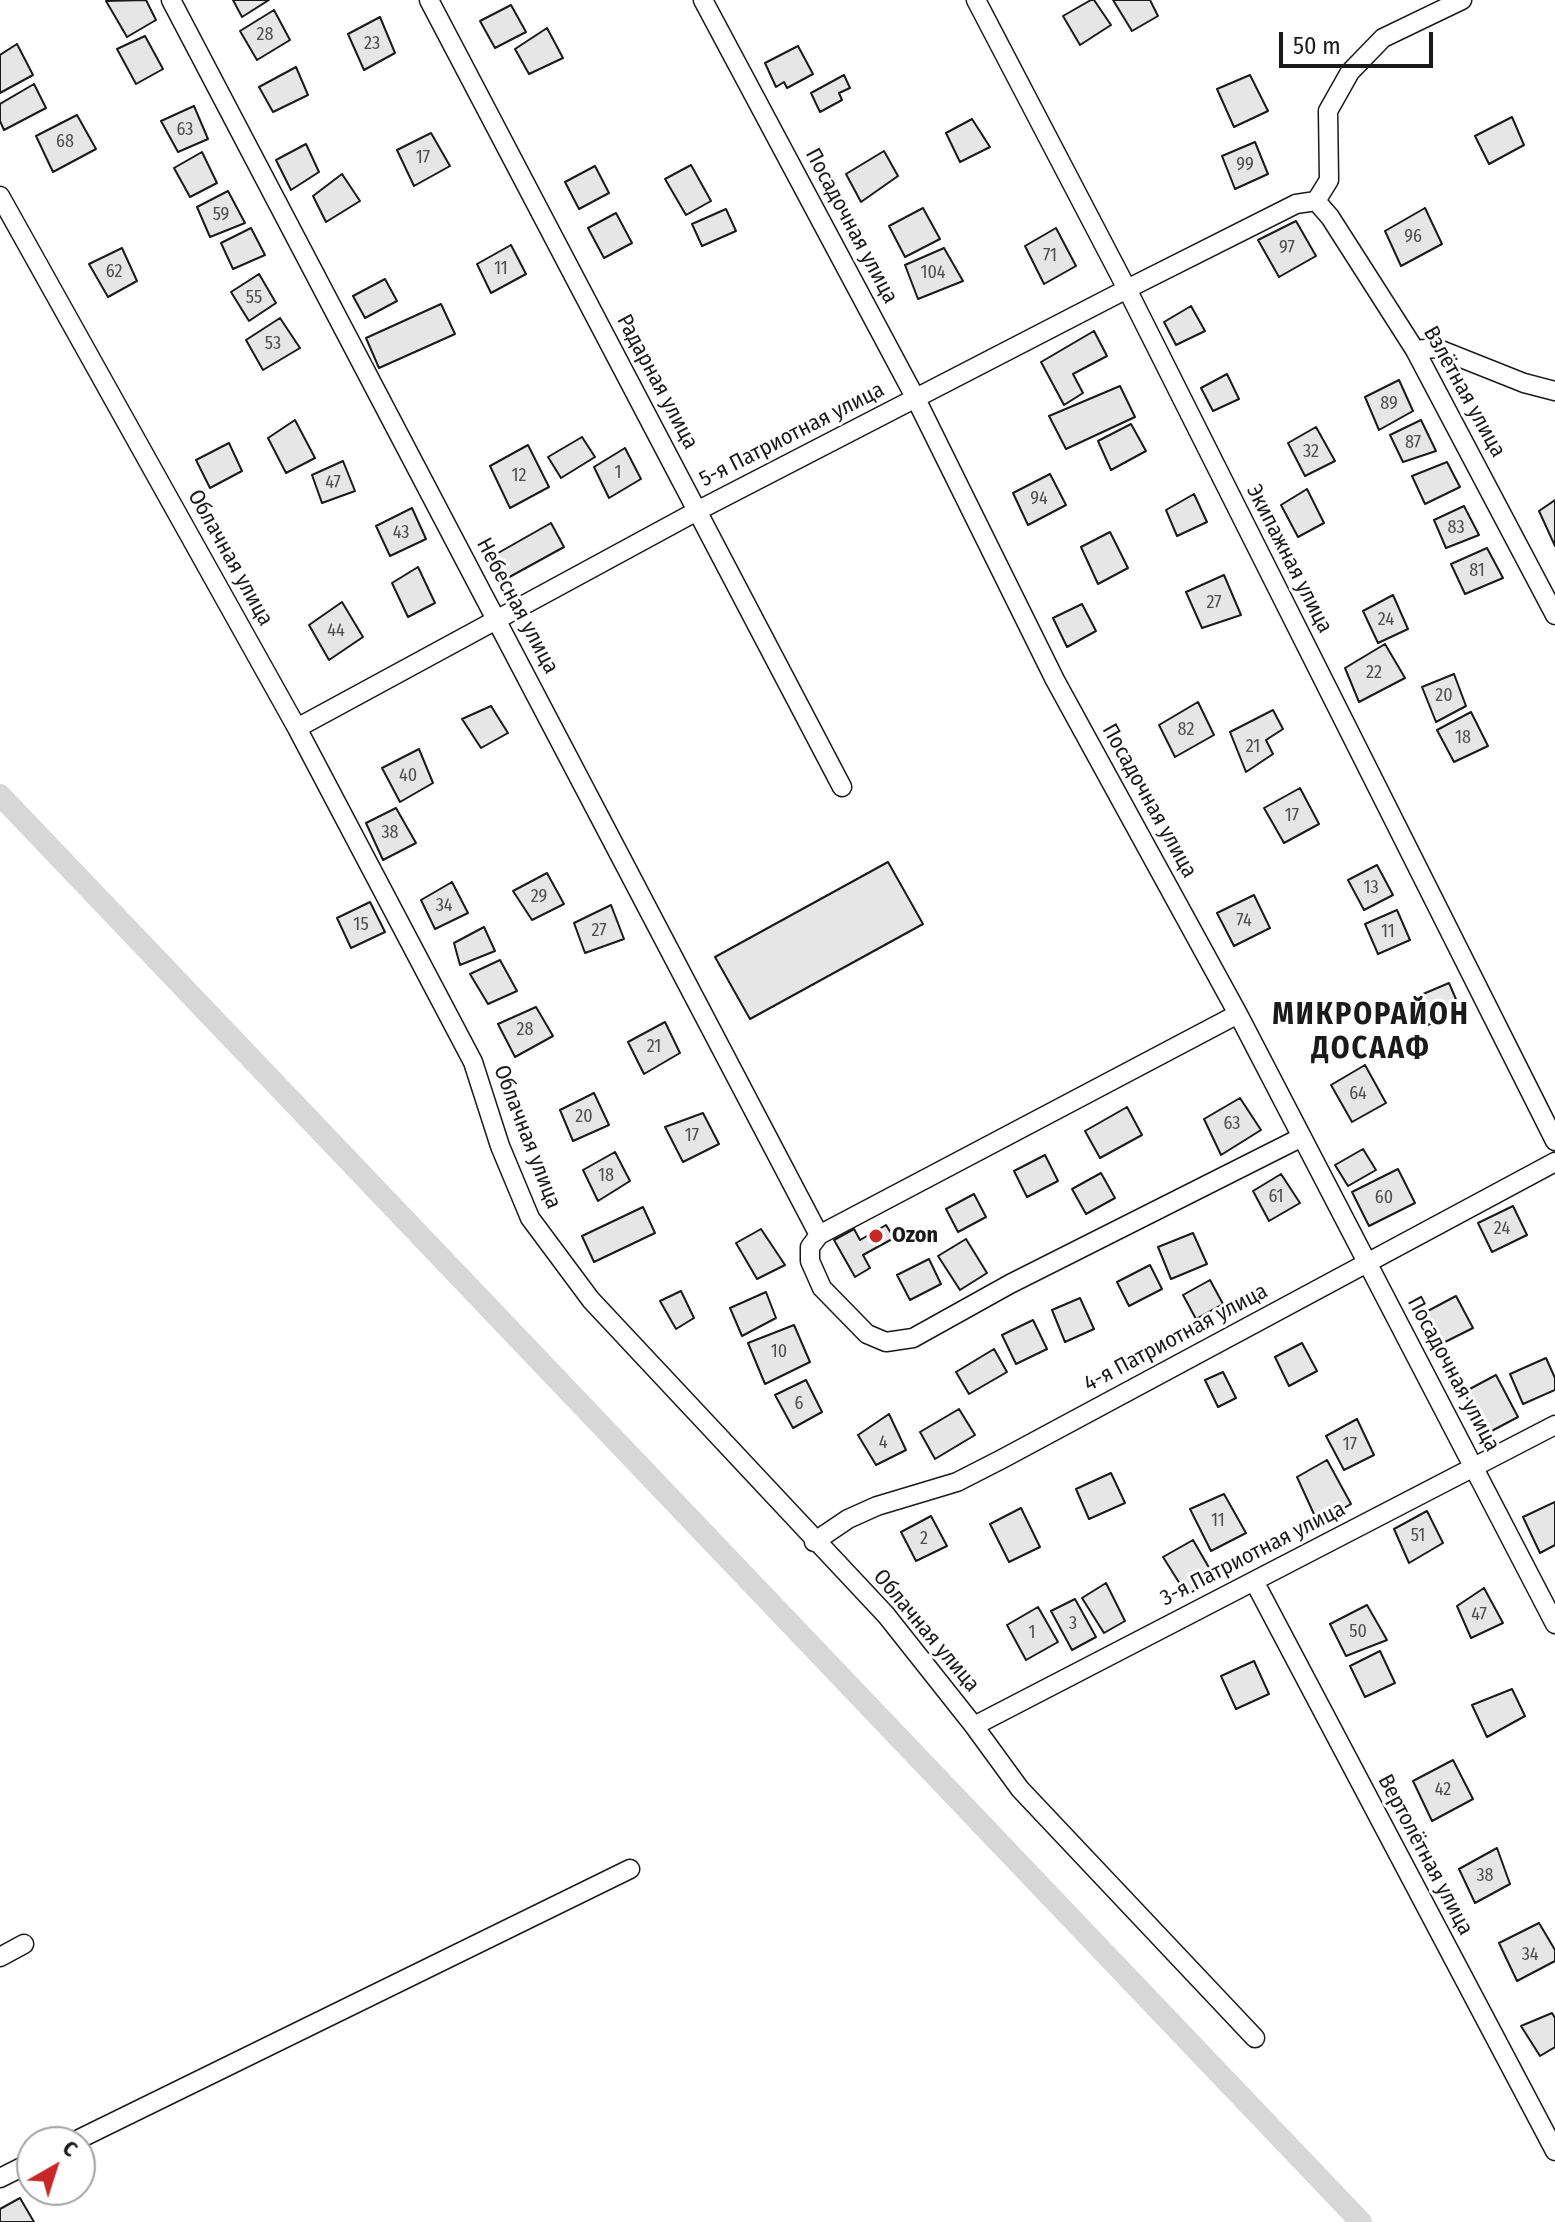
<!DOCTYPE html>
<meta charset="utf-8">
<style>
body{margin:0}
#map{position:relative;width:1555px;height:2222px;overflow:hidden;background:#fff;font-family:"Fira Sans Condensed",sans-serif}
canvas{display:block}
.north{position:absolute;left:16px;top:2126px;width:80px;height:80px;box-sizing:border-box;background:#fff;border:2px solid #a3a3a3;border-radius:50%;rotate:39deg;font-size:22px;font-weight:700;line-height:32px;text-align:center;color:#1a1a1a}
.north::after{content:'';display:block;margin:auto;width:28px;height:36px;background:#c62828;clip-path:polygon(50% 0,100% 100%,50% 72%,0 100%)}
.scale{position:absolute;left:1279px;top:32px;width:154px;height:36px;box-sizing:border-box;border:4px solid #1a1a1a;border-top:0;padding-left:10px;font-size:24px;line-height:28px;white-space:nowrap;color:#1a1a1a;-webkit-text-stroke:6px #fff;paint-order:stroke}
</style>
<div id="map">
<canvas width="1555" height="2222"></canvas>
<div class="north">С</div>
<div class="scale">50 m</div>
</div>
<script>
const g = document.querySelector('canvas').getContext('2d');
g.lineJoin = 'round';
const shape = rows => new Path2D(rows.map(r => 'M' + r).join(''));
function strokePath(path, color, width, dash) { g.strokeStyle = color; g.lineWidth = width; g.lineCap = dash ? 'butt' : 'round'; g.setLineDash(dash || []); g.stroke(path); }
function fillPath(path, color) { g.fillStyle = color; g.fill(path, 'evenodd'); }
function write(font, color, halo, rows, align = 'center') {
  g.font = font + ' "Fira Sans Condensed",sans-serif'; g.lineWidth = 6; g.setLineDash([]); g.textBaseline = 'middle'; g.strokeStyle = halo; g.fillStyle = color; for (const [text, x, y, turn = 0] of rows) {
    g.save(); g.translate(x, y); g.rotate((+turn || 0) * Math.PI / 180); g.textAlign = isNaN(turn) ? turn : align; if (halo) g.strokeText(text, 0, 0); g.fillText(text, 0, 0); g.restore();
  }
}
strokePath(shape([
 [0,795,1361,2222]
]), '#d7d7d7', 22);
const building = shape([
 [146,0,156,20,127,37,106,1,146,0],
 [233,0,269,0,242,17,233,0],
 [1091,0,1094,0,1111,25,1080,45,1063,16,1091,0],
 [1113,0,1150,0,1158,16,1132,31,1113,0],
 [511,5,526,32,495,48,480,21,511,5],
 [274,10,290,40,257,60,240,31,274,10],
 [380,17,395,53,364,70,348,34,380,17],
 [547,28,563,58,529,74,515,49,547,28],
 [145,36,163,69,136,84,117,49,145,36],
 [17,44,33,75,0,93,0,55,17,44],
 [798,46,813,74,787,88,784,82,776,87,765,63,798,46],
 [296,67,308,95,273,112,259,87,296,67],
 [844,75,850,88,839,93,842,100,820,112,811,93,844,75],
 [1250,75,1268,111,1234,127,1217,89,1250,75],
 [34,84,46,108,4,130,0,121,0,104,34,84],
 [194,106,208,139,178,152,161,121,194,106],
 [77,115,96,149,53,172,36,136,77,115],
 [1512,117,1524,145,1489,164,1475,136,1512,117],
 [972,119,990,147,960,162,946,133,972,119],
 [431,133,450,166,414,186,397,150,431,133],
 [1255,142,1268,174,1235,189,1222,156,1255,142],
 [306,144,319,172,291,190,276,160,306,144],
 [884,151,898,176,861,202,846,174,884,151],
 [202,152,217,183,190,197,174,168,202,152],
 [691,165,711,201,686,215,665,179,691,165],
 [595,166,609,193,579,209,565,182,595,166],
 [342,174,360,201,326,222,313,196,342,174],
 [228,191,245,223,210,237,197,207,228,191],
 [923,208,940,239,905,257,889,226,923,208],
 [1425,208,1442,244,1401,266,1385,231,1425,208],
 [726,209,736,231,702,246,692,224,726,209],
 [616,213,632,243,604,258,588,228,616,213],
 [1296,221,1316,256,1279,277,1258,240,1296,221],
 [251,228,265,255,233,269,221,243,251,228],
 [1056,228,1076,266,1044,284,1025,246,1056,228],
 [511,245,526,274,491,293,477,264,511,245],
 [122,248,137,281,108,297,89,264,122,248],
 [944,248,963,281,918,299,905,265,944,248],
 [259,274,276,303,249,321,231,292,259,274],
 [385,279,397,301,365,318,353,296,385,279],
 [441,304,455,334,379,368,366,338,441,304],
 [1191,306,1205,331,1176,345,1164,322,1191,306],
 [280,318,300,348,263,370,246,340,280,318],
 [1094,331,1107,356,1073,374,1083,393,1064,405,1041,362,1094,331],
 [1227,374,1239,399,1213,411,1201,388,1227,374],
 [1399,380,1413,411,1379,430,1365,397,1399,380],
 [1120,386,1135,417,1066,449,1049,416,1120,386],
 [295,420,315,458,286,473,268,438,295,420],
 [1421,420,1436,451,1403,462,1390,435,1421,420],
 [1131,424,1146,451,1111,470,1098,441,1131,424],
 [1316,427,1335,461,1305,476,1288,443,1316,427],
 [582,437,595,457,561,478,548,457,582,437],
 [229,443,242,471,210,488,196,460,229,443],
 [528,445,549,487,510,508,490,466,528,445],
 [625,448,641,479,609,498,594,467,625,448],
 [343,461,355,491,322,503,312,475,343,461],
 [1447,462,1460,487,1425,504,1412,476,1447,462],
 [1050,474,1066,505,1028,525,1013,493,1050,474],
 [1307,489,1324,523,1298,537,1281,505,1307,489],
 [1194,494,1207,522,1177,536,1166,510,1194,494],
 [1555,500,1555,546,1539,511,1555,500],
 [1464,506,1479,535,1446,548,1434,520,1464,506],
 [412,508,426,539,390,556,376,526,412,508],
 [551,523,564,547,504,580,491,557,551,523],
 [1110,532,1128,568,1098,584,1081,547,1110,532],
 [1487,548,1503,578,1465,594,1451,564,1487,548],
 [418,567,435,603,408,617,392,583,418,567],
 [1224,575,1241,615,1202,628,1186,592,1224,575],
 [1393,595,1408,629,1378,643,1363,611,1393,595],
 [342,602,363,637,329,660,309,625,342,602],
 [1082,604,1096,631,1067,647,1053,618,1082,604],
 [1385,644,1405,678,1359,702,1345,668,1385,644],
 [1454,674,1466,706,1436,722,1422,687,1454,674],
 [1198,702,1214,735,1175,757,1159,725,1198,702],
 [491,706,508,733,481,748,462,719,491,706],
 [1273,710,1283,729,1266,740,1273,754,1246,772,1230,732,1273,710],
 [1471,712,1488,746,1454,762,1437,730,1471,712],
 [419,749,433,783,400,802,382,768,419,749],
 [1300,788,1319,824,1284,843,1264,808,1300,788],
 [396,808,416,843,383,860,366,823,396,808],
 [888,862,923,924,750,1019,715,957,888,862],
 [1377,865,1393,895,1364,910,1348,880,1377,865],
 [547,873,564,904,532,920,513,891,547,873],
 [452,882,468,913,435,929,421,900,452,882],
 [1254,895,1270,928,1234,946,1217,913,1254,895],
 [370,902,385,932,351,948,337,918,370,902],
 [611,905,624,939,585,953,574,923,611,905],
 [1397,910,1410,940,1378,954,1365,924,1397,910],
 [484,927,495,951,460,965,454,943,484,927],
 [500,960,517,991,488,1004,470,974,500,960],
 [1449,983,1461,1011,1428,1025,1416,997,1449,983],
 [536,1007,553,1036,515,1057,498,1024,536,1007],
 [665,1022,680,1053,644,1074,628,1042,665,1022],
 [1365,1065,1386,1103,1352,1122,1331,1085,1365,1065],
 [594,1093,609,1125,573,1141,560,1110,594,1093],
 [1240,1098,1261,1130,1221,1155,1204,1119,1240,1098],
 [1127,1107,1142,1135,1100,1158,1085,1131,1127,1107],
 [703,1113,719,1144,683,1162,665,1127,703,1113],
 [1363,1149,1376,1170,1348,1186,1335,1165,1363,1149],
 [615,1152,630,1181,598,1201,583,1170,615,1152],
 [1045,1155,1058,1181,1027,1197,1014,1171,1045,1155],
 [1398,1169,1415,1203,1369,1226,1352,1192,1398,1169],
 [1101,1173,1115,1198,1086,1214,1072,1189,1101,1173],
 [1281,1174,1300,1203,1269,1221,1253,1191,1281,1174],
 [974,1194,986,1217,958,1232,946,1209,974,1194],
 [1513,1206,1527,1235,1492,1252,1478,1223,1513,1206],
 [643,1207,655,1233,594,1262,582,1236,643,1207],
 [886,1225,894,1238,863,1255,870,1268,855,1277,834,1240,854,1229,860,1240,886,1225],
 [761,1229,785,1265,757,1279,736,1243,761,1229],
 [1193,1233,1207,1264,1171,1279,1158,1247,1193,1233],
 [966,1239,987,1273,960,1290,938,1256,966,1239],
 [929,1259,941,1284,910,1300,897,1275,929,1259],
 [1150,1265,1162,1289,1129,1306,1117,1282,1150,1265],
 [1210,1280,1223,1304,1196,1319,1183,1295,1210,1280],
 [681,1291,694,1318,676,1329,660,1301,681,1291],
 [766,1292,776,1318,742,1336,730,1308,766,1292],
 [1456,1296,1473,1328,1441,1344,1424,1313,1456,1296],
 [1080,1298,1094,1329,1065,1342,1052,1310,1080,1298],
 [1033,1320,1047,1349,1016,1364,1002,1335,1033,1320],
 [794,1325,810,1362,765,1384,748,1343,794,1325],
 [1302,1343,1317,1371,1289,1386,1275,1357,1302,1343],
 [994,1349,1007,1372,969,1394,956,1372,994,1349],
 [1546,1358,1555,1378,1555,1390,1523,1404,1510,1374,1546,1358],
 [1223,1372,1236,1398,1218,1407,1205,1380,1223,1372],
 [1496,1375,1518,1417,1486,1434,1464,1392,1496,1375],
 [806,1380,822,1412,793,1428,775,1395,806,1380],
 [959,1409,975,1435,935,1459,920,1432,959,1409],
 [889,1414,906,1450,876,1465,858,1435,889,1414],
 [1357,1419,1374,1455,1344,1470,1326,1436,1357,1419],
 [1327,1460,1351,1504,1318,1523,1297,1477,1327,1460],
 [1111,1473,1125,1503,1089,1519,1076,1489,1111,1473],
 [1224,1494,1246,1533,1211,1551,1190,1509,1224,1494],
 [1555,1502,1555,1545,1540,1553,1523,1517,1555,1502],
 [1021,1508,1040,1547,1009,1562,990,1524,1021,1508],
 [1427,1511,1443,1543,1409,1563,1394,1529,1427,1511],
 [931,1516,947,1546,916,1561,901,1532,931,1516],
 [1193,1540,1215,1578,1187,1595,1163,1557,1193,1540],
 [1106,1583,1125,1621,1104,1633,1082,1598,1106,1583],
 [1484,1588,1503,1623,1471,1638,1457,1606,1484,1588],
 [1075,1599,1096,1637,1072,1650,1051,1611,1075,1599],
 [1367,1605,1387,1640,1346,1656,1330,1624,1367,1605],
 [1038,1607,1058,1642,1026,1660,1007,1625,1038,1607],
 [1380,1651,1395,1683,1365,1697,1350,1666,1380,1651],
 [1254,1661,1269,1694,1236,1709,1221,1676,1254,1661],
 [1512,1689,1525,1716,1487,1737,1472,1705,1512,1689],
 [1453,1760,1473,1799,1432,1821,1413,1781,1453,1760],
 [1497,1848,1510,1884,1475,1903,1459,1869,1497,1848],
 [1539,1923,1555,1950,1555,1961,1517,1981,1499,1943,1539,1923],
 [1552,2013,1555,2018,1555,2047,1540,2056,1521,2026,1552,2013],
 [20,2198,34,2222,0,2222,0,2209,20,2198]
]);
fillPath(building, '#e6e6e6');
strokePath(building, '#1a1a1a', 2);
const street = shape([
 [171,0,819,1235],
 [429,0,842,787],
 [703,0,916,399,1055,680,1238,1014,1555,1624],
 [976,0,1127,289,1555,1141],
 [0,196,297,728,473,1062,500,1146,530,1218,591,1300,886,1615,974,1726,1020,1789,1255,2038],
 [1316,201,1330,217,1415,350,1555,615],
 [1316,201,1329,180,1328,111,1350,72,1383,38,1462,0],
 [1415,350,1436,348,1524,383,1555,391],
 [297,728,697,511,1127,289,1296,204,1316,201],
 [1238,1014,819,1235,810,1247,810,1261,822,1288,867,1334,886,1342,913,1338,1010,1284,1302,1137],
 [814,1542,848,1519,877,1506,957,1482,1002,1459,1555,1162],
 [1254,1581,1555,2151],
 [974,1726,1555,1425],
 [0,1957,24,1944],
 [73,2142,630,1869],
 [0,2178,32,2162]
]);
strokePath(street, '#1a1a1a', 21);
strokePath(street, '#fff', 18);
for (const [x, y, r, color] of [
 [876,1236,8,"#c62828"]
]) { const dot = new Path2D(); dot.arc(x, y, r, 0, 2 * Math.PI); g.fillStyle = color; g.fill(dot); strokePath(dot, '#fff', 3); }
write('18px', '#4d4d4d', null, [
 ["28",265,35],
 ["23",372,44],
 ["63",185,130],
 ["68",65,142],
 ["17",423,158],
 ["99",1245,165],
 ["59",221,215],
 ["96",1413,237],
 ["97",1287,248],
 ["71",1050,256],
 ["11",501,269],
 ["62",114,272],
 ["104",933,273],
 ["55",254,298],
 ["53",273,344],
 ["89",1389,404],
 ["87",1413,443],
 ["32",1311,452],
 ["1",618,473],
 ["12",519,476],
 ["47",333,483],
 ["94",1039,499],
 ["83",1456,528],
 ["43",401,533],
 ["81",1477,571],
 ["27",1214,603],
 ["24",1386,620],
 ["44",336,631],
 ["22",1374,673],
 ["20",1444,696],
 ["82",1186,730],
 ["18",1463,738],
 ["21",1253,747],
 ["40",408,776],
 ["17",1292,816],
 ["38",390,833],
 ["13",1371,888],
 ["29",539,897],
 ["34",444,906],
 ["74",1244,921],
 ["15",361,925],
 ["27",599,931],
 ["11",1388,932],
 ["28",525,1030],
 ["21",654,1047],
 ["64",1358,1094],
 ["20",584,1117],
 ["63",1232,1124],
 ["17",692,1136],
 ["18",606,1176],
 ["61",1276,1197],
 ["60",1384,1198],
 ["24",1502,1229],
 ["10",779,1352],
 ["6",799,1404],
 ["4",883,1443],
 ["17",1350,1445],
 ["11",1218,1521],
 ["51",1418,1536],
 ["2",924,1539],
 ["47",1479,1615],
 ["3",1073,1624],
 ["50",1358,1632],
 ["1",1032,1633],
 ["42",1443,1790],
 ["38",1485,1876],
 ["34",1530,1955]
]);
write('22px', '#1a1a1a', '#fff', [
 ["Посадочная улица",851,226,62],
 ["Радарная улица",657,382,62],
 ["Взлётная улица",1464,392,61],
 ["5-я Патриотная улица",792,435,-27],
 ["Облачная улица",230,558,61],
 ["Экипажная улица",1289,559,63],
 ["Небесная улица",517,606,62],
 ["Посадочная улица",1149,801,61],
 ["Облачная улица",527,1137,69],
 ["4-я Патриотная улица",1176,1338,-28],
 ["Посадочная улица",1453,1374,62],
 ["3-я Патриотная улица",1253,1554,-27],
 ["Облачная улица",926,1631,50],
 ["Вертолётная улица",1425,1855,62]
]);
write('bold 22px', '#1a1a1a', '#fff', [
 ["Ozon",892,1236]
], 'left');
g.letterSpacing = '2px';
write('bold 30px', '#1a1a1a', '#fff', [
 ["МИКРОРАЙОН",1371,1016],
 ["ДОСААФ",1371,1050]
]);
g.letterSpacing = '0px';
</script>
